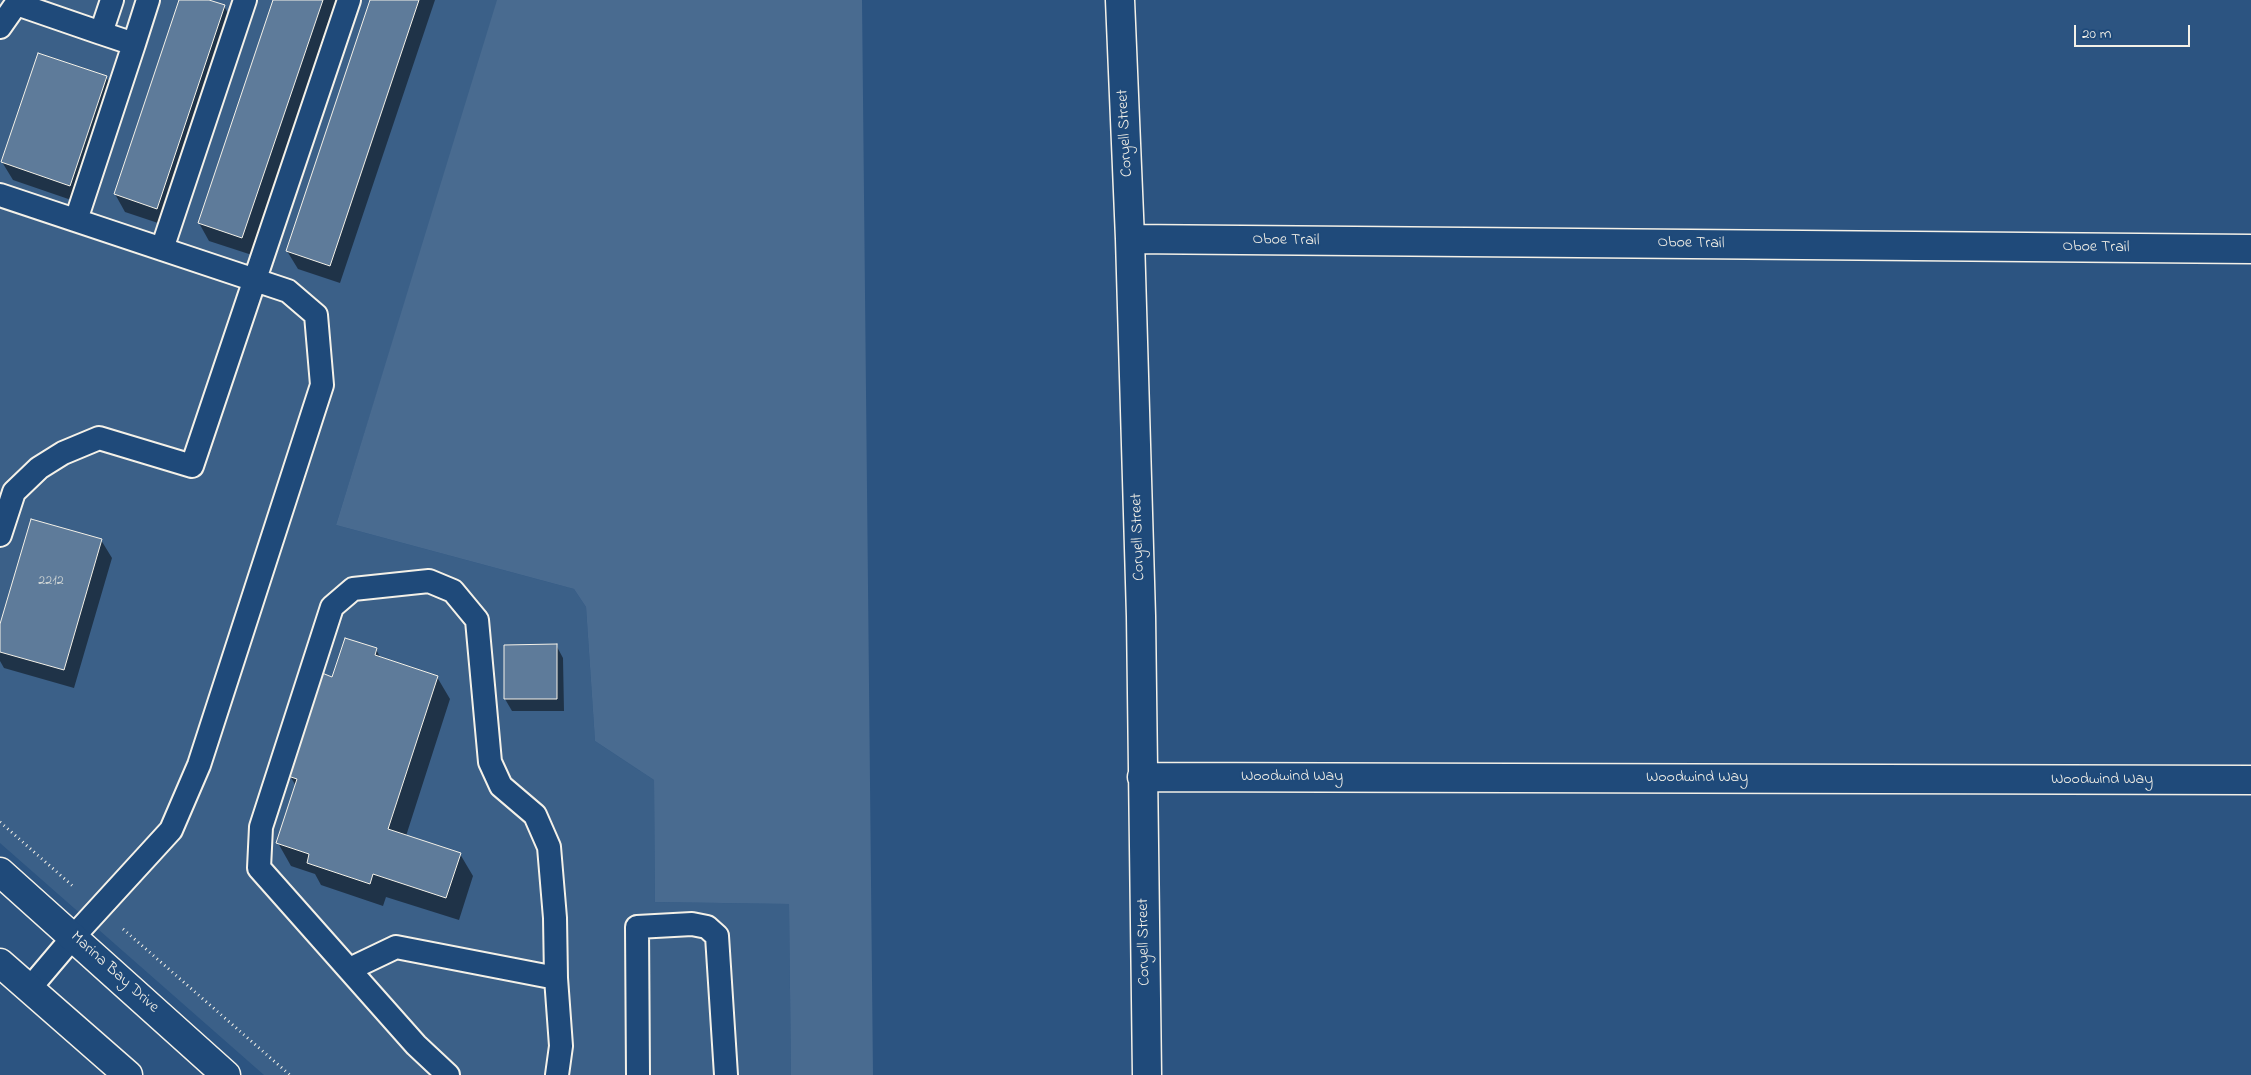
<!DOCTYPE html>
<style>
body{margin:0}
#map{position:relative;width:2251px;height:1075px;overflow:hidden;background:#2c5481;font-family:"Indie Flower",sans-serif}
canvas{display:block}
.scale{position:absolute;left:2074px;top:25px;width:116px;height:22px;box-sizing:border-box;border:2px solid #f4f1e8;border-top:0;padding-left:6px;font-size:15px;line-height:18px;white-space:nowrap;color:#f4f1e8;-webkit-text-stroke:4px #1f4a7a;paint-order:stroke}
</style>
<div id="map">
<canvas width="2251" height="1075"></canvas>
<div class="scale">20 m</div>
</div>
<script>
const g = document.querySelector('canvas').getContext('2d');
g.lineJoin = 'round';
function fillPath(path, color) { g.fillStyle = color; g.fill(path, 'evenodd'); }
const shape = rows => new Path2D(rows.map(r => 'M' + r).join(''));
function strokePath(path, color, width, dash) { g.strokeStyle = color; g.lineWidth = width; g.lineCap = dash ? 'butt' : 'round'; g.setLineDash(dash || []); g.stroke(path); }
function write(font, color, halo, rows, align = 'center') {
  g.font = font + ' "Indie Flower",sans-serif'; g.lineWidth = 4; g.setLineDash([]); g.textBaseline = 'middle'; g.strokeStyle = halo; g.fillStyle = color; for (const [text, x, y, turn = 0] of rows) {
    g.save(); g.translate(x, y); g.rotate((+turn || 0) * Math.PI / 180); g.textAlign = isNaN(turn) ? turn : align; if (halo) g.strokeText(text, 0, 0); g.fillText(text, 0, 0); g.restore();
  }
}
fillPath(shape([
 [0,0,499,0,336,525,574,589,586,607,595,741,654,780,655,902,789,904,791,1075,264,1075,0,843]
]), '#3b6088');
fillPath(shape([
 [497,0,862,0,873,1075,791,1075,789,904,655,902,654,780,595,741,586,607,574,589,336,525]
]), '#496b90');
fillPath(shape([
 [180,0,205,0,224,6,234,24,167,226,125,212,115,194],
 [275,0,339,0,252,255,209,241,199,223],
 [371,0,435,0,340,283,298,269,287,251],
 [106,77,117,95,80,203,13,180,2,162],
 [101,540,112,558,74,688,4,668,0,661,0,629],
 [556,645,563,658,564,711,512,711,505,699],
 [376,649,381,659,437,677,450,699,406,836,460,854,473,876,459,920,386,897,383,906,321,885,315,874,291,866,278,843,296,786,290,776,333,679]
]), '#0007');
const building = shape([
 [179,0,209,0,225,5,157,209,114,194,179,0],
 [273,0,323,0,242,238,198,223,273,0],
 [370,0,419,0,330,266,286,251,370,0],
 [38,53,107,76,70,186,1,162,38,53],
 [31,519,102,539,64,670,0,652,0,624,31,519],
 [345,638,377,648,375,655,438,676,388,829,461,853,446,898,373,874,370,884,307,863,309,854,276,843,297,779,288,776,322,673,332,677,345,638],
 [557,644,557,699,504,699,504,645,557,644]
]);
fillPath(building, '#5e7b9a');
strokePath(building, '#f4f1e8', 1);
const service = shape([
 [17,4,101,33,112,0],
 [0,27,19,0],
 [134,44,148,0],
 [0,195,288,291,316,315,322,385,199,765,171,830,74,936,30,988],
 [76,220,134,44,101,33],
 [162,249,245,0],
 [0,535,14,492,39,468,63,453,99,438,192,466,349,0],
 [350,969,396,947,556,978,561,1046,557,1075],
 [448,1075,416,1045,259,868,261,827,332,607,353,589,429,581,453,591,477,620,490,762,501,786,535,815,549,847,555,918,556,978],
 [638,1075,637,927,692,924,707,927,717,936,726,1075]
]);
const minor = shape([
 [1120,0,1130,239,1141,616,1147,1075],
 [1130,239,2251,249],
 [1142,777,2251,780]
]);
const secondary = shape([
 [0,872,226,1075],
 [0,963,128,1075]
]);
strokePath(service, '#f4f1e8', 26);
strokePath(minor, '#f4f1e8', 31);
strokePath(secondary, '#f4f1e8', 31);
strokePath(shape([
 [0,822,75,888],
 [123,929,290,1075]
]), '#f4f1e8', 3, [1, 4]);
strokePath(service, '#1f4a7a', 22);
strokePath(minor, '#1f4a7a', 28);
strokePath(secondary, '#1f4a7a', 28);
write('14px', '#ced4d4', null, [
 ["2212",51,582]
]);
write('16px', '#f4f1e8', '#1f4a7a', [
 ["Coryell Street",1126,133,-93],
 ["Oboe Trail",1286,241,1],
 ["Oboe Trail",1691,244,1],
 ["Oboe Trail",2096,248,1],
 ["Coryell Street",1139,537,-92],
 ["Woodwind Way",1292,777],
 ["Woodwind Way",1697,778],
 ["Woodwind Way",2102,780],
 ["Coryell Street",1145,942,-91],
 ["Marina Bay Drive",114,973,42]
]);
</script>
